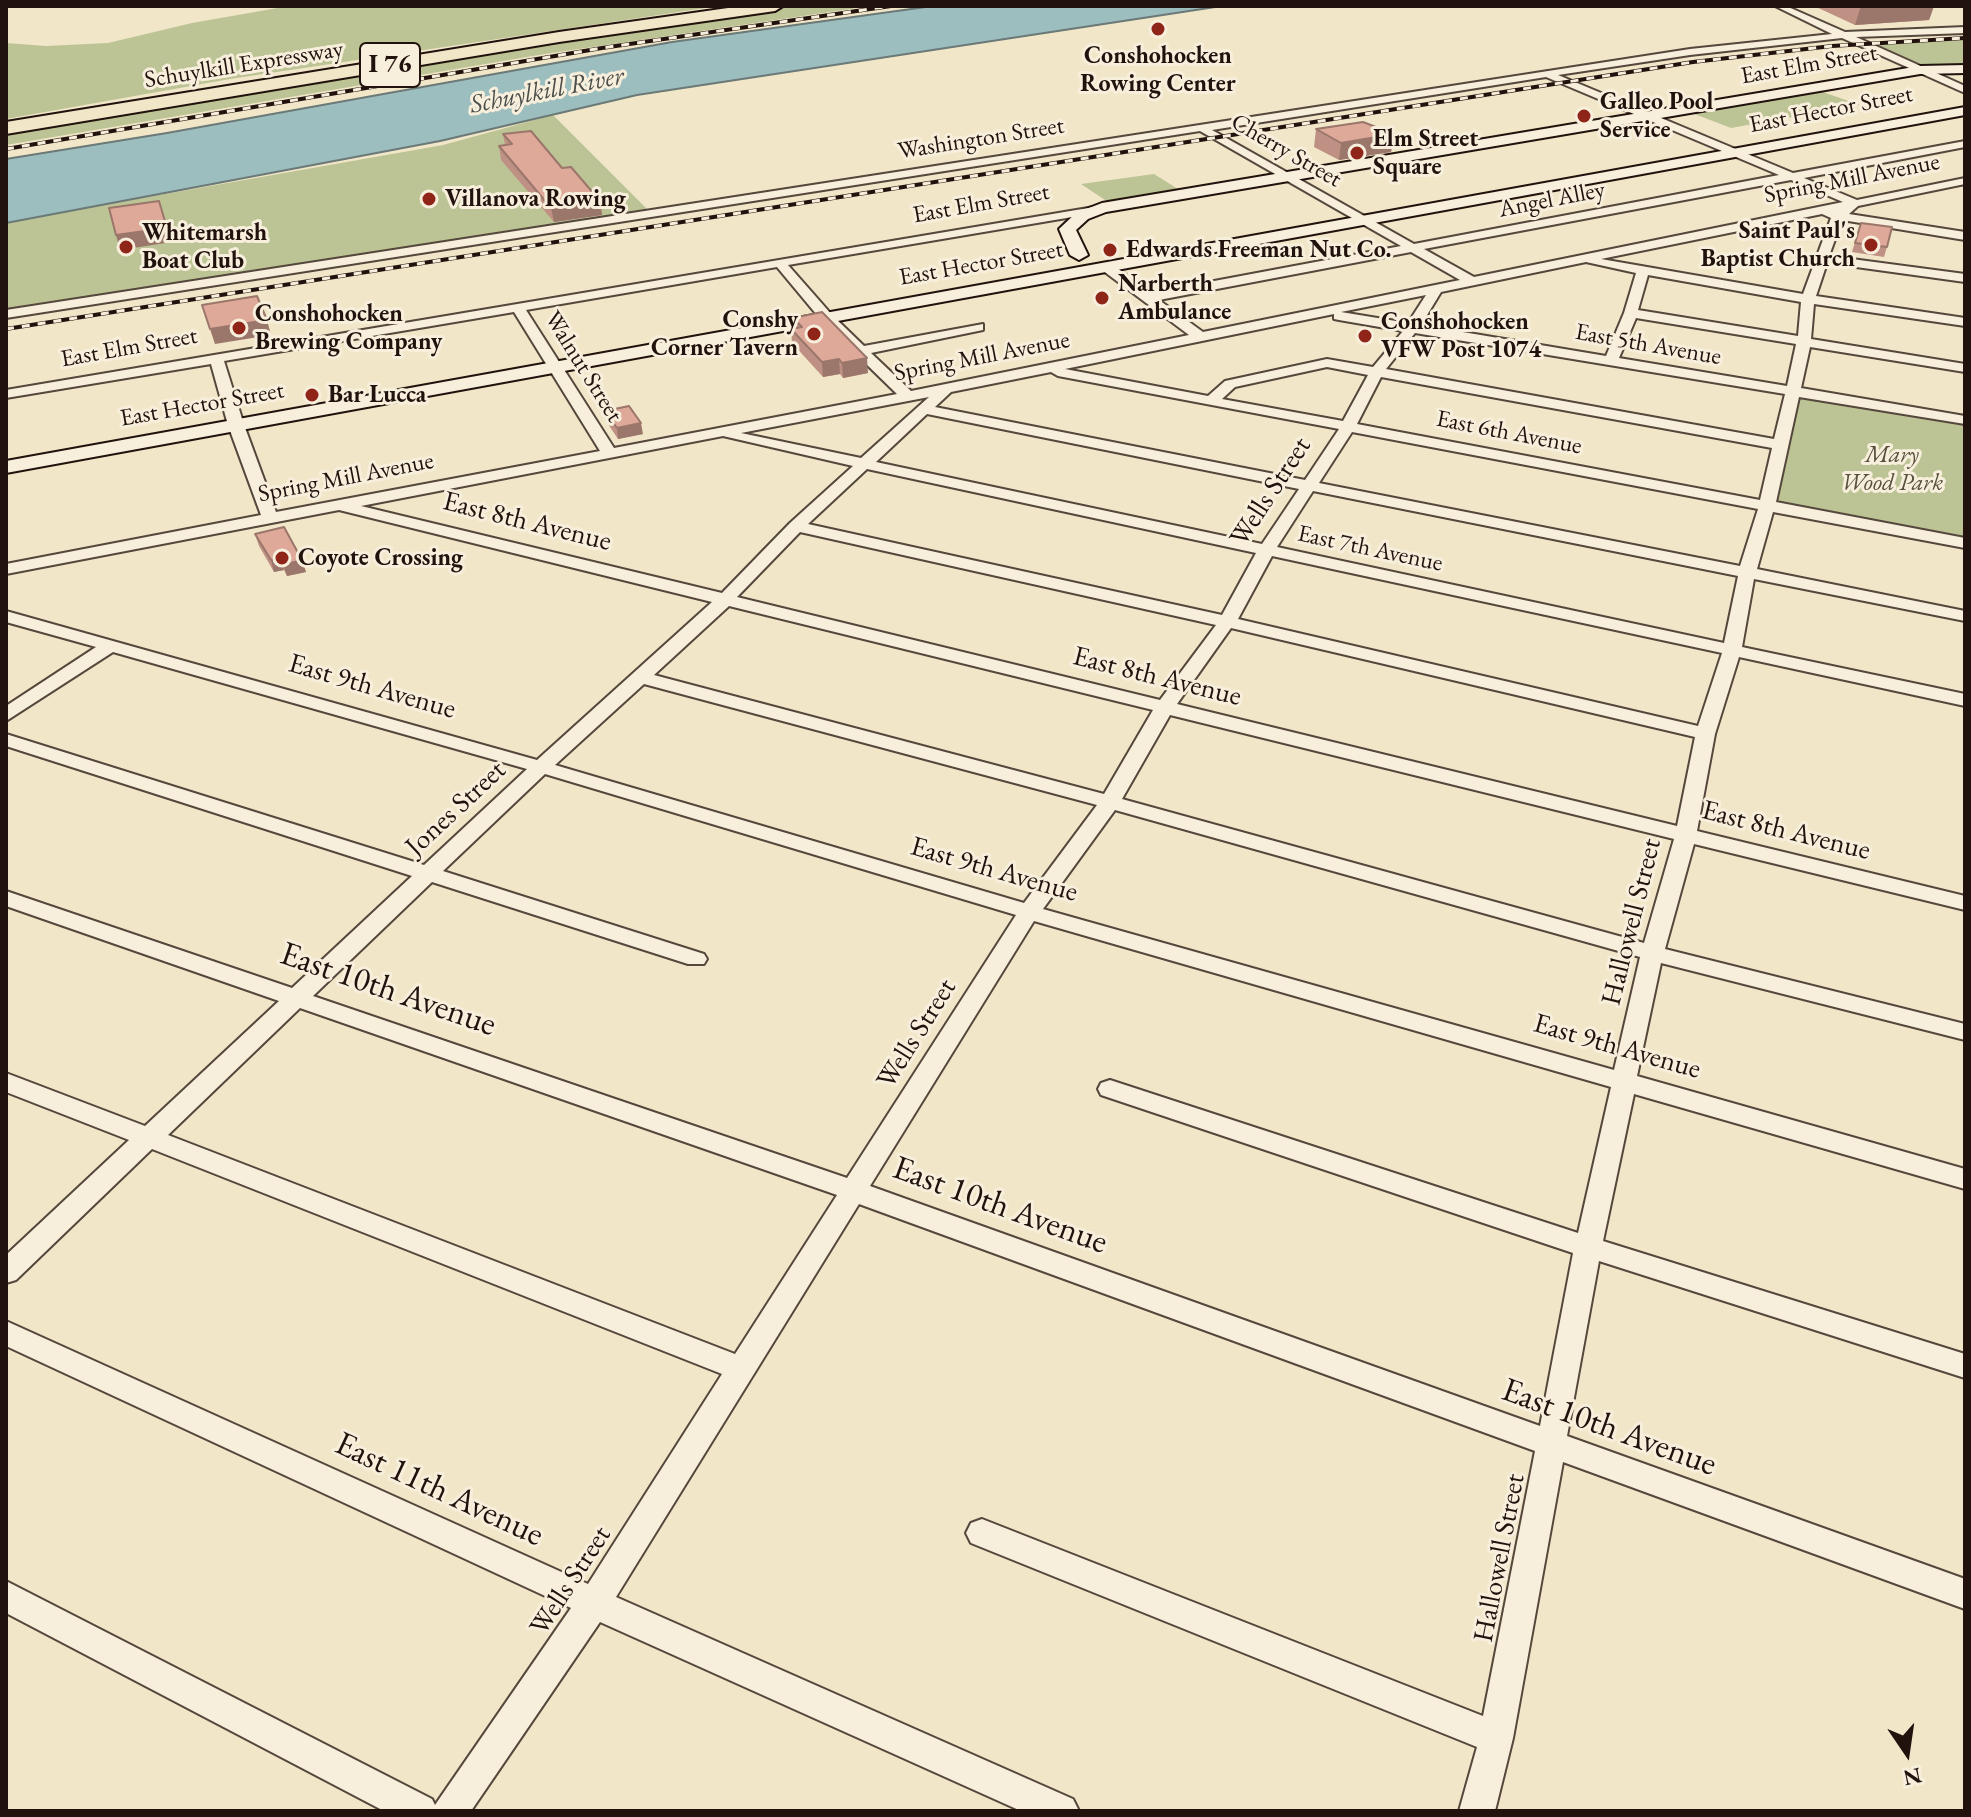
<!DOCTYPE html>
<style>
body{margin:0}
#map{position:relative;width:1971px;height:1817px;overflow:hidden;background:#f2e6c9;font-family:"EB Garamond",serif}
canvas{display:block}
.frame{position:absolute;inset:0;border:8px solid #21120d;pointer-events:none}
.north{position:absolute;left:1867px;top:1713px;width:80px;height:80px;-webkit-text-stroke:6px #f7efdc;paint-order:stroke;rotate:167deg;font-size:22px;font-weight:700;line-height:32px;text-align:center;color:#21120d}
.north::after{content:'';display:block;margin:auto;width:28px;height:36px;background:#21120d;clip-path:polygon(50% 0,100% 100%,50% 72%,0 100%)}
</style>
<div id="map">
<canvas width="1971" height="1817"></canvas>
<div class="frame"></div>
<div class="north">N</div>
</div>
<script>
const g = document.querySelector('canvas').getContext('2d');
g.lineJoin = 'round';
function fillPath(path, color) { g.fillStyle = color; g.fill(path, 'evenodd'); }
const shape = rows => new Path2D(rows.map(r => 'M' + r).join(''));
function strokePath(path, color, width, dash) { g.strokeStyle = color; g.lineWidth = width; g.lineCap = dash ? 'butt' : 'round'; g.setLineDash(dash || []); g.stroke(path); }
function write(font, color, halo, rows, align = 'center') {
  g.font = font + ' "EB Garamond",serif'; g.lineWidth = 6; g.setLineDash([]); g.textBaseline = 'middle'; g.strokeStyle = halo; g.fillStyle = color; for (const [text, x, y, turn = 0] of rows) {
    g.save(); g.translate(x, y); g.rotate((+turn || 0) * Math.PI / 180); g.textAlign = isNaN(turn) ? turn : align; if (halo) g.strokeText(text, 0, 0); g.fillText(text, 0, 0); g.restore();
  }
}
fillPath(shape([
 [289,6,719,6,230,79,6,119,6,43,46,46,108,43,192,23],
 [799,6,871,6,545,54,6,145,6,132,596,34],
 [1965,40,1965,65,1923,65,1878,45],
 [1820,91,1860,105,1731,128,1692,113],
 [553,115,650,212,8,310,6,222,443,145],
 [1154,174,1178,189,1108,202,1081,184],
 [1793,391,1965,420,1965,543,1767,506]
]), '#bcc495');
const water = shape([
 [933,6,1222,6,637,95,440,141,6,223,6,159,167,133,672,42,933,6]
]);
fillPath(water, '#9dbebe');
strokePath(water, '#6b7977', 2);
const street = shape([
 [1775,6,1786,6,1845,32,1965,27,1965,33,1856,37,1965,86,1965,93,1842,38,1690,55,1558,75,1793,173,1965,141,1965,147,1804,178,1857,200,1965,178,1965,184,1858,206,1849,214,1965,232,1965,240,1842,220,1829,256,1965,274,1965,282,1827,263,1816,296,1965,318,1965,326,1814,304,1811,339,1965,364,1965,372,1810,347,1801,388,1965,416,1965,424,1799,397,1776,502,1965,538,1965,548,1773,512,1757,569,1965,611,1965,621,1754,579,1742,647,1965,694,1965,706,1739,657,1715,734,1697,831,1965,896,1965,910,1694,844,1665,949,1965,1024,1965,1040,1661,963,1637,1076,1965,1169,1965,1189,1634,1094,1603,1241,1965,1354,1965,1378,1599,1261,1567,1436,1965,1579,1965,1609,1563,1462,1513,1738,1495,1811,1459,1811,1477,1747,971,1543,966,1533,971,1523,982,1519,1483,1716,1535,1451,859,1204,616,1597,1073,1799,1079,1811,1021,1811,600,1622,471,1811,384,1811,6,1613,6,1581,432,1799,435,1805,571,1608,6,1346,6,1321,588,1584,722,1374,152,1149,16,1280,6,1283,6,1255,129,1140,6,1092,6,1073,145,1126,279,1001,6,906,6,891,292,988,412,876,6,746,6,734,424,865,527,769,113,652,6,721,6,706,96,647,6,622,6,611,537,760,712,602,339,510,6,574,6,564,261,515,228,425,211,364,6,398,6,390,1106,205,1106,211,1102,212,788,265,832,315,864,346,983,324,983,330,871,353,911,391,1189,335,1102,270,1102,264,1112,264,1150,293,1401,246,1200,131,6,318,6,310,1690,49,1832,34,1775,6],
 [1546,77,1779,175,1414,244,1212,130,1546,77],
 [1791,180,1843,202,1474,277,1424,249,1791,180],
 [1822,214,1831,218,1803,294,1601,259,1822,214],
 [1411,252,1460,280,1203,332,1159,300,1411,252],
 [1586,262,1636,273,1624,313,1606,356,1421,325,1441,292,1586,262],
 [777,267,822,321,897,394,614,448,526,310,777,267],
 [1648,275,1801,302,1798,336,1638,310,1648,275],
 [1426,295,1408,323,1341,312,1426,295],
 [514,312,600,451,276,512,244,425,224,361,514,312],
 [1334,314,1334,319,1339,320,1403,331,1373,367,1327,359,1225,381,1208,396,1065,369,1334,314],
 [1636,318,1796,344,1787,386,1619,358,1636,318],
 [1415,333,1785,394,1774,439,1386,369,1415,333],
 [1327,367,1368,375,1343,421,1222,399,1235,387,1327,367],
 [1051,372,1058,376,1339,429,1305,480,935,407,951,392,1051,372],
 [1381,377,1772,448,1760,500,1357,424,1381,377],
 [929,397,861,458,741,433,929,397],
 [927,414,1299,489,1262,544,876,462,927,414],
 [1352,432,1758,509,1740,566,1319,483,1352,432],
 [723,436,853,466,790,523,722,593,361,506,723,436],
 [867,469,1256,553,1222,615,808,524,867,469],
 [1313,491,1738,576,1724,643,1277,547,1313,491],
 [800,532,1216,625,1160,700,737,597,800,532],
 [1272,556,1722,653,1698,726,1238,619,1272,556],
 [729,606,1153,710,1104,794,654,675,729,606],
 [1231,628,1695,737,1677,826,1177,704,1231,628],
 [644,684,1097,805,1024,903,555,765,644,684],
 [1170,715,1674,839,1644,943,1122,799,1170,715],
 [545,774,1016,915,847,1178,313,996,432,882,688,964,704,964,707,959,704,954,443,871,545,774],
 [1115,810,1640,957,1614,1070,1043,909,1115,810],
 [1034,921,1611,1087,1578,1233,1110,1080,1101,1083,1098,1089,1101,1095,1573,1253,1540,1426,870,1186,1034,921],
 [300,1008,837,1195,735,1354,168,1135,300,1008]
]);
const secondary = shape([
 [1965,65,1965,73,1920,74,1106,212,1088,219,1076,230,1088,255,1079,260,1070,255,1059,229,1076,213,1102,203,1920,66,1965,65],
 [1965,107,1965,115,6,473,6,461,1965,107]
]);
const highway = shape([
 [742,6,783,6,775,11,559,42,6,134,6,122,559,32,742,6]
]);
strokePath(street, '#55473c', 4);
strokePath(secondary, '#21120d', 4);
strokePath(highway, '#21120d', 4);
fillPath(street, '#f7efdc');
fillPath(secondary, '#f7efdc');
fillPath(highway, '#f2e6c9');
const rail = shape([
 [6,149,602,48,891,6],
 [6,329,1693,62,1832,46,1965,38]
]);
strokePath(rail, '#21120d', 4);
strokePath(rail, '#f7efdc', 3, [8]);
fillPath(shape([
 [1814,6,1934,6,1929,20,1855,25],
 [1316,129,1394,134,1391,152,1339,160,1314,147],
 [503,134,562,168,600,201,602,215,554,222,501,160,499,146,505,145],
 [1861,223,1887,247,1884,257,1852,252],
 [793,318,868,373,843,378,840,374,823,377,792,343,791,329,794,328],
 [605,411,643,434,618,439,606,421],
 [255,534,302,560,306,572,287,576,284,570,274,572,259,546]
]), '#bf9184');
fillPath(shape([
 [1861,6,1934,6,1929,20,1855,25],
 [1394,134,1391,152,1339,160,1341,143],
 [600,201,602,215,554,222,551,208],
 [167,228,172,242,120,250,116,235],
 [267,320,271,335,215,344,210,329],
 [867,358,868,373,843,378,842,363],
 [839,359,840,374,823,377,822,362],
 [641,423,643,434,618,439,617,428],
 [280,558,284,570,274,572,271,560],
 [302,560,306,572,287,576,283,565]
]), '#9b766b');
const building = shape([
 [1363,122,1394,134,1341,143,1316,129,1363,122],
 [531,131,562,168,571,167,600,201,551,208,499,146,512,144,503,134,531,131],
 [159,201,167,228,116,235,109,208,159,201],
 [1861,223,1892,227,1887,247,1855,243,1861,223],
 [257,296,267,320,210,329,202,305,257,296],
 [822,312,867,358,842,363,839,359,822,362,791,329,802,327,793,318,822,312],
 [629,406,641,423,617,428,605,411,629,406],
 [284,527,302,560,283,565,280,558,271,560,255,534,284,527]
]);
fillPath(building, '#dea999');
strokePath(building, '#9b766b', 2);
for (const [x, y, r, color] of [
 [1158,29,8,"#8f2418"],
 [1584,116,8,"#8f2418"],
 [1357,153,8,"#8f2418"],
 [429,199,8,"#8f2418"],
 [1871,245,8,"#8f2418"],
 [126,247,8,"#8f2418"],
 [1110,250,8,"#8f2418"],
 [1102,298,8,"#8f2418"],
 [239,328,8,"#8f2418"],
 [814,334,8,"#8f2418"],
 [1365,336,8,"#8f2418"],
 [312,395,8,"#8f2418"],
 [282,558,8,"#8f2418"]
]) { const dot = new Path2D(); dot.arc(x, y, r, 0, 2 * Math.PI); g.fillStyle = color; g.fill(dot); strokePath(dot, '#f7efdc', 3); }
write('bold 24px', '#21120d', '#f7efdc', [
 ["Conshohocken",1158,56,"center"],
 ["Rowing Center",1158,84,"center"],
 ["Galleo Pool",1600,102],
 ["Service",1600,130],
 ["Elm Street",1373,139],
 ["Square",1373,167],
 ["Villanova Rowing",445,199],
 ["Saint Paul's",1855,231,"right"],
 ["Baptist Church",1855,259,"right"],
 ["Whitemarsh",142,233],
 ["Boat Club",142,261],
 ["Edwards Freeman Nut Co.",1126,250],
 ["Narberth",1118,284],
 ["Ambulance",1118,312],
 ["Conshohocken",255,314],
 ["Brewing Company",255,342],
 ["Conshy",798,320,"right"],
 ["Corner Tavern",798,348,"right"],
 ["Conshohocken",1381,322],
 ["VFW Post 1074",1381,350],
 ["Bar Lucca",328,395],
 ["Coyote Crossing",298,558]
], 'left');
write('24px', '#21120d', '#f7efdc', [
 ["Schuylkill Expressway",244,65,-9],
 ["East Elm Street",1809,65,-10],
 ["East Hector Street",1831,110,-11],
 ["Washington Street",981,139,-9],
 ["Cherry Street",1286,151,30],
 ["Spring Mill Avenue",1852,179,-11],
 ["Angel Alley",1552,200,-11],
 ["East Elm Street",981,204,-10],
 ["East Hector Street",981,264,-10],
 ["East 5th Avenue",1648,345,10],
 ["East Elm Street",129,348,-10],
 ["Spring Mill Avenue",982,357,-11],
 ["Walnut Street",583,367,58],
 ["East Hector Street",202,405,-10],
 ["East 6th Avenue",1509,433,11],
 ["Spring Mill Avenue",346,478,-11],
 ["East 7th Avenue",1370,549,12]
]);
write('italic 24px', '#57503d', '#f7efdc', [
 ["Mary",1892,455],
 ["Wood Park",1892,483]
]);
for (const [x, y, w] of [
 [390,65,60]
]) { const box = new Path2D(); box.roundRect(x - w / 2, y - 22, w, 44, 6); g.fillStyle = '#f7efdc'; g.fill(box); strokePath(box, '#21120d', 2); }
write('bold 26px', '#21120d', null, [
 ["I 76",390,65]
]);
write('italic 26px', '#4c4e4b', '#f7efdc', [
 ["Schuylkill River",547,91,-11]
]);
write('28px', '#21120d', '#f7efdc', [
 ["Wells Street",1271,492,-57],
 ["East 8th Avenue",527,522,14],
 ["East 8th Avenue",1157,677,14],
 ["East 9th Avenue",372,687,16],
 ["Jones Street",456,809,-43],
 ["East 8th Avenue",1786,831,14],
 ["East 9th Avenue",994,870,16],
 ["Hallowell Street",1632,922,-76],
 ["Wells Street",917,1034,-58],
 ["East 9th Avenue",1617,1047,16],
 ["Hallowell Street",1500,1558,-79],
 ["Wells Street",571,1581,-57]
]);
write('34px', '#21120d', '#f7efdc', [
 ["East 10th Avenue",388,990,19],
 ["East 10th Avenue",1000,1206,20],
 ["East 10th Avenue",1609,1428,20],
 ["East 11th Avenue",439,1490,25]
]);
</script>
